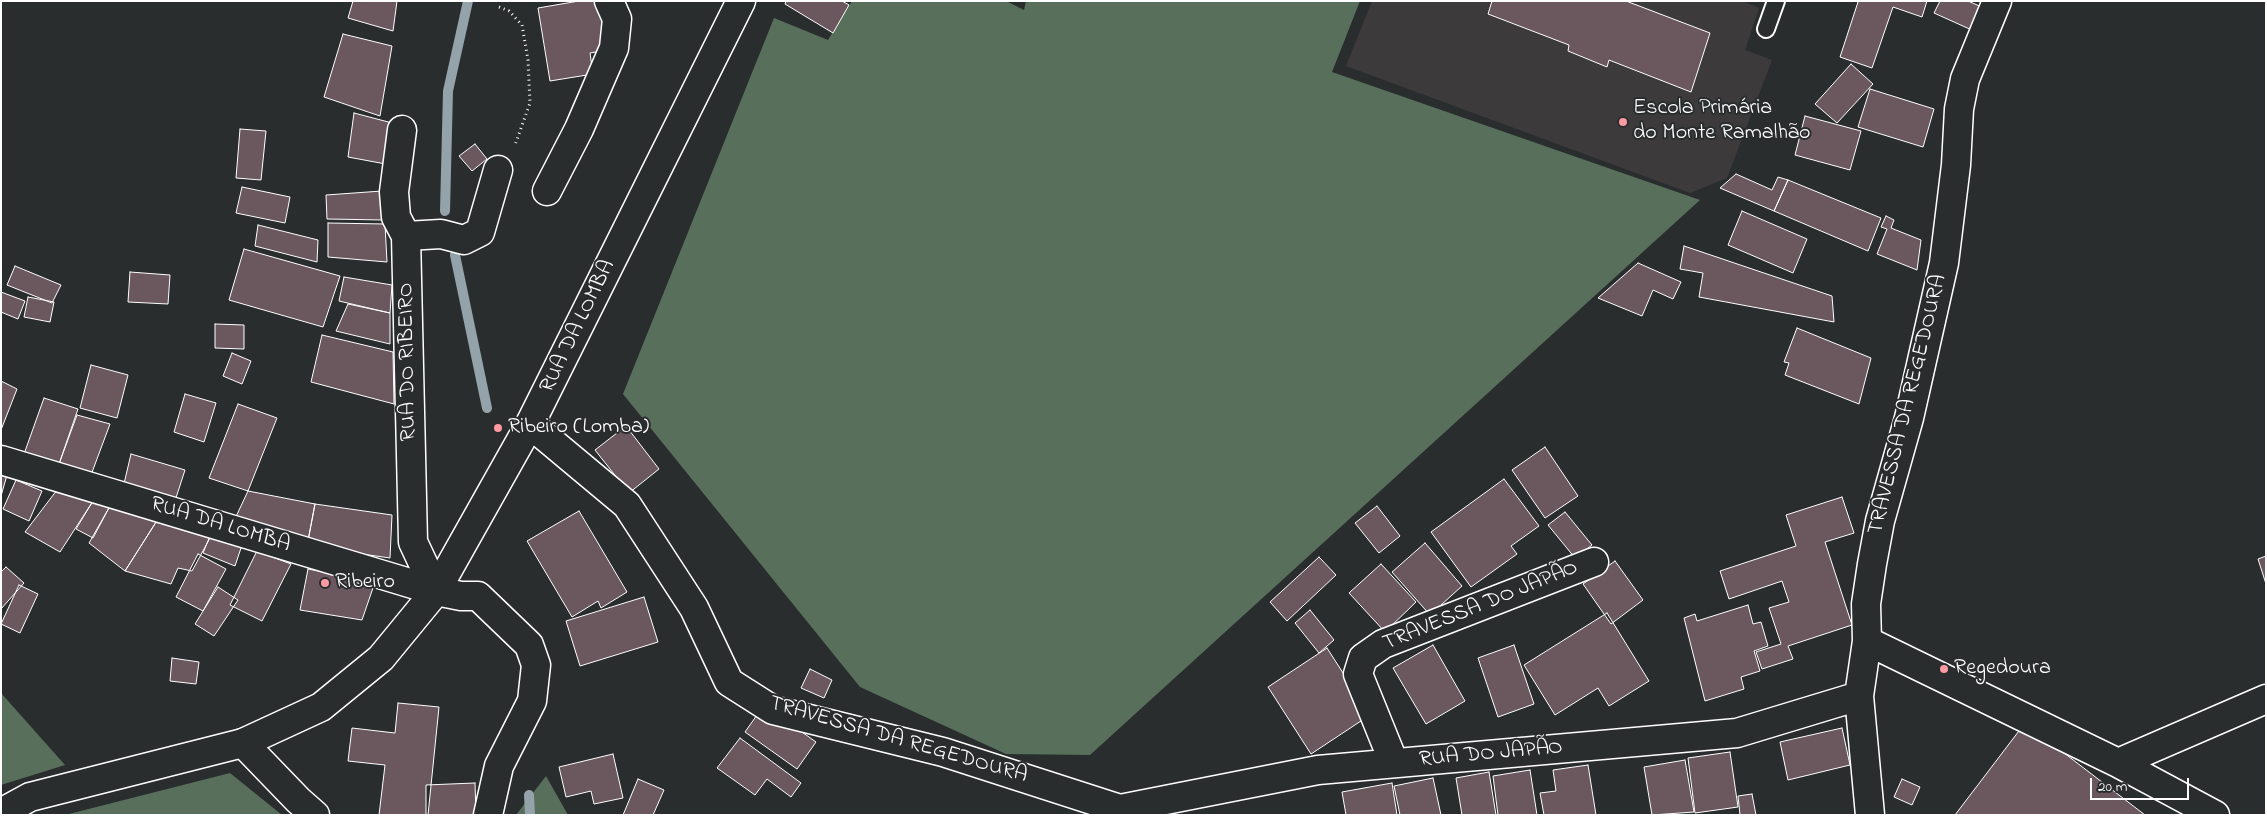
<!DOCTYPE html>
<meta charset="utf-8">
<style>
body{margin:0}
#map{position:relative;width:2267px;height:816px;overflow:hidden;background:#2a2d2e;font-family:"Indie Flower",sans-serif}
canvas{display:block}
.frame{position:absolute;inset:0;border:2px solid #fff;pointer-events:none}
.scale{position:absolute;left:2090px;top:778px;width:99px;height:22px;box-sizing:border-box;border:2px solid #fff;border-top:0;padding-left:6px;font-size:15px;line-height:18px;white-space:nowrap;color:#fff;-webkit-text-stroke:4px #2a2d2e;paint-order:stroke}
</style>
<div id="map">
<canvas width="2267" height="816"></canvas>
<div class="frame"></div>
<div class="scale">20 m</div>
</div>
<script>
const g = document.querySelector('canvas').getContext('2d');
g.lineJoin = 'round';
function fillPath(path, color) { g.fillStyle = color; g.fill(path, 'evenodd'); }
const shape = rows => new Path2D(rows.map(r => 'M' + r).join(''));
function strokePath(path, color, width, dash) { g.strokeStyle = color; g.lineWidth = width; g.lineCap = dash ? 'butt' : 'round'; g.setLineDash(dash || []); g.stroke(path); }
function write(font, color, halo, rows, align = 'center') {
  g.font = font + ' "Indie Flower",sans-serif'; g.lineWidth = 4; g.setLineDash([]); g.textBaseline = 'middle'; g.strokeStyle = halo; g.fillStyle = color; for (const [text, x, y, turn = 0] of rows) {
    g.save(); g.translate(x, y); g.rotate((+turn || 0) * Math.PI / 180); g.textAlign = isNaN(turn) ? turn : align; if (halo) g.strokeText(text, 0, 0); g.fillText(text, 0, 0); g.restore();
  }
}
fillPath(shape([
 [1372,1,1743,1,1759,8,1745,50,1772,60,1727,178,1690,193,1346,66]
]), '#3d3a3c');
fillPath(shape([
 [852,1,1006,1,1024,10,1026,1,1360,1,1332,72,1700,200,1090,755,1006,754,860,687,623,394,774,18,828,40],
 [1,693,65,765,1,785],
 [230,773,282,815,65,815],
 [546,776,568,815,516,815]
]), '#586f5c');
strokePath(shape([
 [445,211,448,91,468,1],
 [455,255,487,408],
 [529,795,530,815]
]), '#93a3a9', 10);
const building = shape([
 [353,1,397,1,393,31,348,18,353,1],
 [579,1,598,1,607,50,590,53,593,74,550,81,538,8,579,1],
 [786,1,842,1,849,5,833,33,785,4,786,1],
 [1492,1,1626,1,1710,33,1691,92,1609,60,1607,67,1568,51,1569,45,1488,14,1492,1],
 [1855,1,1927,1,1922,17,1893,7,1872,68,1840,57,1858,2,1855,1],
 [1940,1,1968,1,1984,8,1974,31,1934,13,1940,1],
 [343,34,392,46,380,116,324,97,343,34],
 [1851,64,1873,84,1837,123,1815,104,1851,64],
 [1870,89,1934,109,1923,147,1858,127,1870,89],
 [354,113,396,124,391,165,348,157,354,113],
 [1805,116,1861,131,1850,170,1795,155,1805,116],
 [240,129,266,131,261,180,236,178,240,129],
 [475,144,487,159,472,171,459,156,475,144],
 [1736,174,1772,190,1778,177,1788,180,1774,211,1720,188,1736,174],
 [1788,180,1881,218,1868,251,1774,211,1788,180],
 [242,187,290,197,285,223,236,213,242,187],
 [382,191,384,220,327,219,326,195,382,191],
 [1742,211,1807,239,1793,273,1728,245,1742,211],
 [1886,216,1894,220,1891,228,1921,240,1917,270,1877,254,1887,229,1881,227,1886,216],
 [328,223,385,224,387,262,328,257,328,223],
 [258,225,318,240,317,262,255,246,258,225],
 [1684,246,1832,296,1834,322,1699,297,1703,273,1680,269,1684,246],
 [244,249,340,276,323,327,229,300,244,249],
 [1638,263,1681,282,1673,299,1653,290,1642,316,1598,298,1638,263],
 [15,266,61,285,52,303,7,285,15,266],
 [130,272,170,275,168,304,128,302,130,272],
 [344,277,392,285,390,313,339,301,344,277],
 [1,292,25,301,18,319,1,312,1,292],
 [28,297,54,302,50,322,24,317,28,297],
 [348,304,390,313,390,344,336,331,348,304],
 [215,324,244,325,244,349,215,348,215,324],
 [1797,328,1871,358,1859,404,1785,375,1789,363,1784,362,1797,328],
 [322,335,393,352,394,404,311,382,322,335],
 [232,353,251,361,242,384,223,376,232,353],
 [91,365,128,375,117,418,80,408,91,365],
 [1,381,17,389,1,430,1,381],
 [185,394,216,403,204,442,174,432,185,394],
 [44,398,78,409,59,464,24,454,44,398],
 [238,404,277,418,248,491,209,478,238,404],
 [77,415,110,424,91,475,59,464,77,415],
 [626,426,659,469,629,493,595,450,626,426],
 [1545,447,1578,496,1545,518,1512,470,1545,447],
 [131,454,185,470,174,504,123,488,131,454],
 [1,473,7,475,1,496,1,473],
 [1504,479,1539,526,1511,546,1517,554,1471,587,1431,532,1504,479],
 [16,480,42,491,29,521,3,509,16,480],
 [57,490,93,501,60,552,25,532,57,490],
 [248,491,315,504,307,546,233,523,248,491],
 [1842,497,1854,533,1825,542,1852,625,1788,646,1793,659,1762,669,1756,652,1781,644,1769,608,1789,602,1782,581,1729,599,1720,571,1796,546,1786,515,1842,497],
 [93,501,110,506,93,538,76,529,93,501],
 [315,504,392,515,390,558,307,546,315,504],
 [110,506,158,519,125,571,89,543,110,506],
 [1377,506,1400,536,1379,553,1355,523,1377,506],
 [579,511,627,592,601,608,598,601,572,617,527,541,579,511],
 [1565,512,1592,545,1575,558,1548,525,1565,512],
 [158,519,210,538,192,571,178,568,171,584,125,571,158,519],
 [210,536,242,545,235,566,203,553,210,536],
 [1425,543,1462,586,1430,615,1392,572,1425,543],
 [257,551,291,564,262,621,230,605,257,551],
 [198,554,226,569,203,611,176,597,198,554],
 [2266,556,2266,584,2258,559,2266,556],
 [1319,557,1336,575,1287,621,1270,602,1319,557],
 [1615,561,1643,600,1611,624,1583,584,1615,561],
 [1381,564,1416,602,1385,632,1349,593,1381,564],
 [6,567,24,583,1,609,1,572,6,567],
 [308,569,375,582,362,620,300,610,308,569],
 [19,585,38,594,20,633,1,624,19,585],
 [218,587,238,600,214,636,195,624,218,587],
 [644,597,658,642,580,666,566,621,644,597],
 [1748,605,1753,624,1761,622,1768,646,1754,651,1760,671,1741,677,1744,689,1705,701,1684,618,1695,614,1697,621,1748,605],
 [1310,610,1334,640,1319,653,1295,623,1310,610],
 [1607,613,1649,681,1609,706,1598,688,1555,715,1524,665,1607,613],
 [1433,645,1465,701,1426,724,1393,668,1433,645],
 [1514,645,1534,704,1498,717,1478,658,1514,645],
 [1327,648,1370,715,1311,754,1268,687,1327,648],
 [172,658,199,662,196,684,170,681,172,658],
 [810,669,832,680,824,698,801,688,810,669],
 [398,703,439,707,428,815,379,815,385,765,348,761,352,728,395,733,398,703],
 [764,705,816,742,797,769,745,732,764,705],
 [2025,723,2145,815,1955,815,2025,723],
 [1842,728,1850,765,1788,780,1780,742,1842,728],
 [740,738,801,783,791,797,767,779,755,795,717,768,740,738],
 [1730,752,1738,807,1695,813,1688,758,1730,752],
 [613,754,623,798,594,804,591,791,566,797,559,767,613,754],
 [1685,760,1694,812,1652,815,1644,767,1685,760],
 [1588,765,1596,815,1544,815,1540,793,1556,791,1553,770,1588,765],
 [1530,770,1537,815,1498,815,1493,776,1530,770],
 [1489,772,1496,815,1462,815,1456,778,1489,772],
 [1433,778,1441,815,1400,815,1394,786,1433,778],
 [638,779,664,790,653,815,623,815,638,779],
 [1902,779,1920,787,1912,805,1894,797,1902,779],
 [475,783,476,815,426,815,426,785,475,783],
 [1392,783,1397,815,1346,815,1342,792,1392,783],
 [1752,794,1756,815,1740,815,1738,796,1752,794]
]);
fillPath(building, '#6a585e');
strokePath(building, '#fff', 1);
const lane = shape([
 [1766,29,1776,1]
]);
const street = shape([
 [402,130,394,192,396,217,406,236,413,542,436,591],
 [547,191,579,129,614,48,617,19,609,1],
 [406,236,441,234,464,240,480,232,498,170],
 [530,424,627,505,694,608,729,682,773,710,943,752,1120,809,1126,815],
 [1,460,436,591,461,596,478,596,529,645,536,665,532,701,499,766,488,815],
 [1867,641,2118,763,2215,815],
 [243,743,298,800,315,815],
 [1394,763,1358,674,1363,658,1383,644,1594,562],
 [2118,763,2266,699],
 [1120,809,1318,770,1737,733,1859,696],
 [1870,815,1859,696,1867,641,1866,604,1872,564,1880,521,1909,418,1944,263,1956,165,1959,109,1965,79,1997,1]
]);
const secondary = shape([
 [1,813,30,797,243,743,321,707,381,658,436,591,530,424,741,1]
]);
strokePath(lane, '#fff', 20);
strokePath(street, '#fff', 31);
strokePath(secondary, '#fff', 31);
strokePath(shape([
 [499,7,509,11,522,25,528,60,530,103,515,145]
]), '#fff', 3, [1, 4]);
strokePath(lane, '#2a2d2e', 16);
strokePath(street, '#2a2d2e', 28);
strokePath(secondary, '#2a2d2e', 28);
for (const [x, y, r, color] of [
 [1623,122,5,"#ff9aa2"],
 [498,428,5,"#ff9aa2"],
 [325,583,5,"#ff9aa2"],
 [1944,669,5,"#ff9aa2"]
]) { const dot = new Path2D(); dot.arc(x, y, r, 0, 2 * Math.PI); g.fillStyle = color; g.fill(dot); strokePath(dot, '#2a2d2e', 2); }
write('22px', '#fff', '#2a2d2e', [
 ["Escola Primária",1633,109],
 ["do Monte Ramalhão",1633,134],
 ["Ribeiro (Lomba)",508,428],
 ["Ribeiro",335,583],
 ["Regedoura",1954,669]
], 'left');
write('22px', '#fff', '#2a2d2e', [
 ["RUA DA LOMBA",579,327,-64],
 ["RUA DO RIBEIRO",409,362,-91],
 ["TRAVESSA DA REGEDOURA",1909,405,-76],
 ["RUA DA LOMBA",220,526,17],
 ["TRAVESSA DO JAPÃO",1481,607,-22],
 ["TRAVESSA DA REGEDOURA",898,741,16],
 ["RUA DO JAPÃO",1491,755,-5]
]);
</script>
